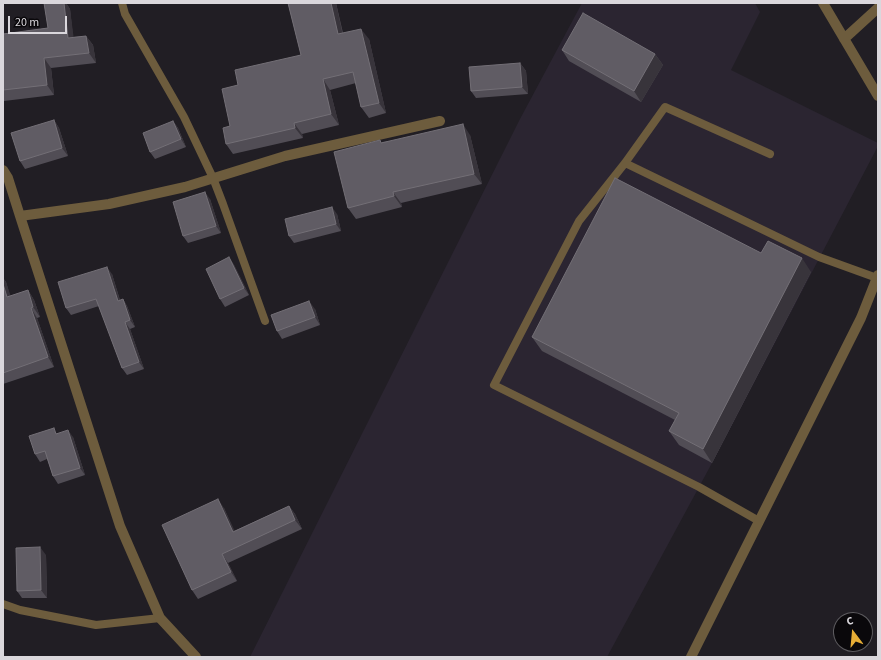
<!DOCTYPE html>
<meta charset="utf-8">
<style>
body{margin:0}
#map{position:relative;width:881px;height:660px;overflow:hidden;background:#211e24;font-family:"Source Sans 3",sans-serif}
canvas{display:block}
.frame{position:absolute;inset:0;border:4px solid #dad7dc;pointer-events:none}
.north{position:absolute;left:833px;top:612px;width:40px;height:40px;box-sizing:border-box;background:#0a080b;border:1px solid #5d5b5f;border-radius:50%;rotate:344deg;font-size:11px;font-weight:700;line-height:16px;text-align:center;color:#dad7dc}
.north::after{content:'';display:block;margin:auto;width:14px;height:18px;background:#e6ad36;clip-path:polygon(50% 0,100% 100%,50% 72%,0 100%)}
.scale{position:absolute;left:8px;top:16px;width:59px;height:18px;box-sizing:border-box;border:2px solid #dad7dc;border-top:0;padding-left:5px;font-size:12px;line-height:14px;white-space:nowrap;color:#dad7dc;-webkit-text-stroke:3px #0a080b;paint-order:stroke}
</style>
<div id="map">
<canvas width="881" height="660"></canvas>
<div class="frame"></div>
<div class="north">С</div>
<div class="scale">20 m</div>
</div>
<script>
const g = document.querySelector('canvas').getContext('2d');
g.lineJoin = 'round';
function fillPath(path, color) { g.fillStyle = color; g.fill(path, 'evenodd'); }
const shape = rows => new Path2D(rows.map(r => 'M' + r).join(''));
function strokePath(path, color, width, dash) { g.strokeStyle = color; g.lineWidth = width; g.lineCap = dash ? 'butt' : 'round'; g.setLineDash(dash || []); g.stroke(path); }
fillPath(shape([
 [582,3,755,3,760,12,731,70,878,143,878,146,712,463,607,657,250,657,520,119]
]), '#2b2531');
strokePath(shape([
 [122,3,125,14,184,117,213,178,223,204,265,321],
 [625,163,819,257,877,278],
 [759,521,699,487,494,385,579,221,625,163,665,107,770,154],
 [3,604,20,610,96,625,160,618]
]), '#6d5c3d', 8);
strokePath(shape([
 [823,3,878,96],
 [844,39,878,8],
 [3,170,8,178,20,216,120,526,160,618,196,657],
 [20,216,109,204,185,187,285,156,440,121],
 [691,657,861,318,878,275]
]), '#6d5c3d', 10);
fillPath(shape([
 [44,3,66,3,70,9,73,37,86,36,93,45,96,63,51,68,54,95,4,101,3,99,3,34,48,28],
 [288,3,336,3,343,33,369,39,386,113,369,118,361,107,356,83,330,90,339,125,302,134,303,138,233,154,226,144,238,85,301,55],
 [562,50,655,54,663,65,641,102,569,61],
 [520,63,526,71,528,94,476,98,471,91],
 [54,120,59,128,68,156,25,169,20,161],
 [173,121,178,128,186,147,155,159,150,152],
 [470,135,482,184,401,203,402,207,356,219,348,208,382,142],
 [210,199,221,233,188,243,183,236],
 [337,214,341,231,294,243,289,236],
 [761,253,811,272,712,463,679,445,669,431,675,420,542,351,532,337],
 [229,257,234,265,249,295,225,307,220,299],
 [112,274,120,300,123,299,127,306,135,327,130,329,144,369,127,375,122,368,99,306,71,315,66,308],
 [3,278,6,282,10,296,28,290,34,300,40,317,37,318,54,367,3,384],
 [315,309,320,325,282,339,277,331],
 [57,433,73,437,85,475,58,484,53,476,47,459,40,462,35,454],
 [289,506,295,514,302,529,228,563,237,581,198,599,192,590,224,508,234,531],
 [46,555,47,598,22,598,17,591]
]), '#514d55');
fillPath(shape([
 [64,3,66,3,70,9,75,48,68,38],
 [331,3,336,3,345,45,338,34],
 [361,29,369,39,386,113,379,103],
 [86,36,93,45,96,63,89,53],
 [655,54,663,65,641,102,634,91],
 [44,58,51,68,54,95,47,85],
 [520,63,526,71,528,94,522,87],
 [323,79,330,90,339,125,331,114],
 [54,120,59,128,68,156,62,148],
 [173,121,178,128,186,147,181,139],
 [294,123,302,134,303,138,295,128],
 [463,124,470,135,482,184,474,174],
 [205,192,210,199,221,233,216,226],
 [393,192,401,203,402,207,394,196],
 [332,207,337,214,341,231,336,224],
 [229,257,234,265,249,295,244,288],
 [802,258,811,272,712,463,703,449],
 [107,267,112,274,122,308,118,301],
 [3,278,6,282,14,306,7,297,3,284],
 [28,290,34,300,40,317,33,307],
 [123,299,127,306,135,327,130,320],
 [309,301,315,309,320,325,315,317],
 [31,308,37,318,54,367,48,357],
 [125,322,130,329,144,369,139,362],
 [68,430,73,437,85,475,80,468],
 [218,499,224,508,239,540,233,532],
 [289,506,295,514,302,529,295,520],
 [40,547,46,555,47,598,41,590],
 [222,554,228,563,237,581,231,572]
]), '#38343b');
const building = shape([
 [44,3,64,3,68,38,86,36,89,53,44,58,47,85,3,90,3,34,48,28,44,3],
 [288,3,331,3,338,34,361,29,379,103,361,107,353,72,323,79,331,114,294,123,295,128,226,144,223,128,230,126,222,89,238,85,235,70,301,55,288,3],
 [583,13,655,54,634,91,562,50,583,13],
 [520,63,522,87,471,91,469,67,520,63],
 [54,120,62,148,20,161,11,133,54,120],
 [173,121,181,139,150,152,143,133,173,121],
 [463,124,474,174,393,192,394,196,348,208,334,152,380,140,381,143,463,124],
 [615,178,761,253,768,241,802,258,703,449,669,431,679,413,532,337,615,178],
 [205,192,216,226,183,236,173,202,205,192],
 [332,207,336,224,289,236,285,219,332,207],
 [229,257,244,288,220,299,206,269,229,257],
 [107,267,118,301,123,299,130,320,125,322,139,362,122,368,96,299,66,308,58,282,107,267],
 [3,284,7,297,28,290,33,307,31,308,48,357,3,373,3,284],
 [309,301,315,317,277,331,271,315,309,301],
 [54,428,56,434,68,430,80,468,53,476,45,451,35,454,29,436,54,428],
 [218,499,233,532,289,506,295,520,222,554,231,572,192,590,162,525,218,499],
 [40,547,41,590,17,591,16,548,40,547]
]);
fillPath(building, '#605c64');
strokePath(building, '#736f76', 1);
</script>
